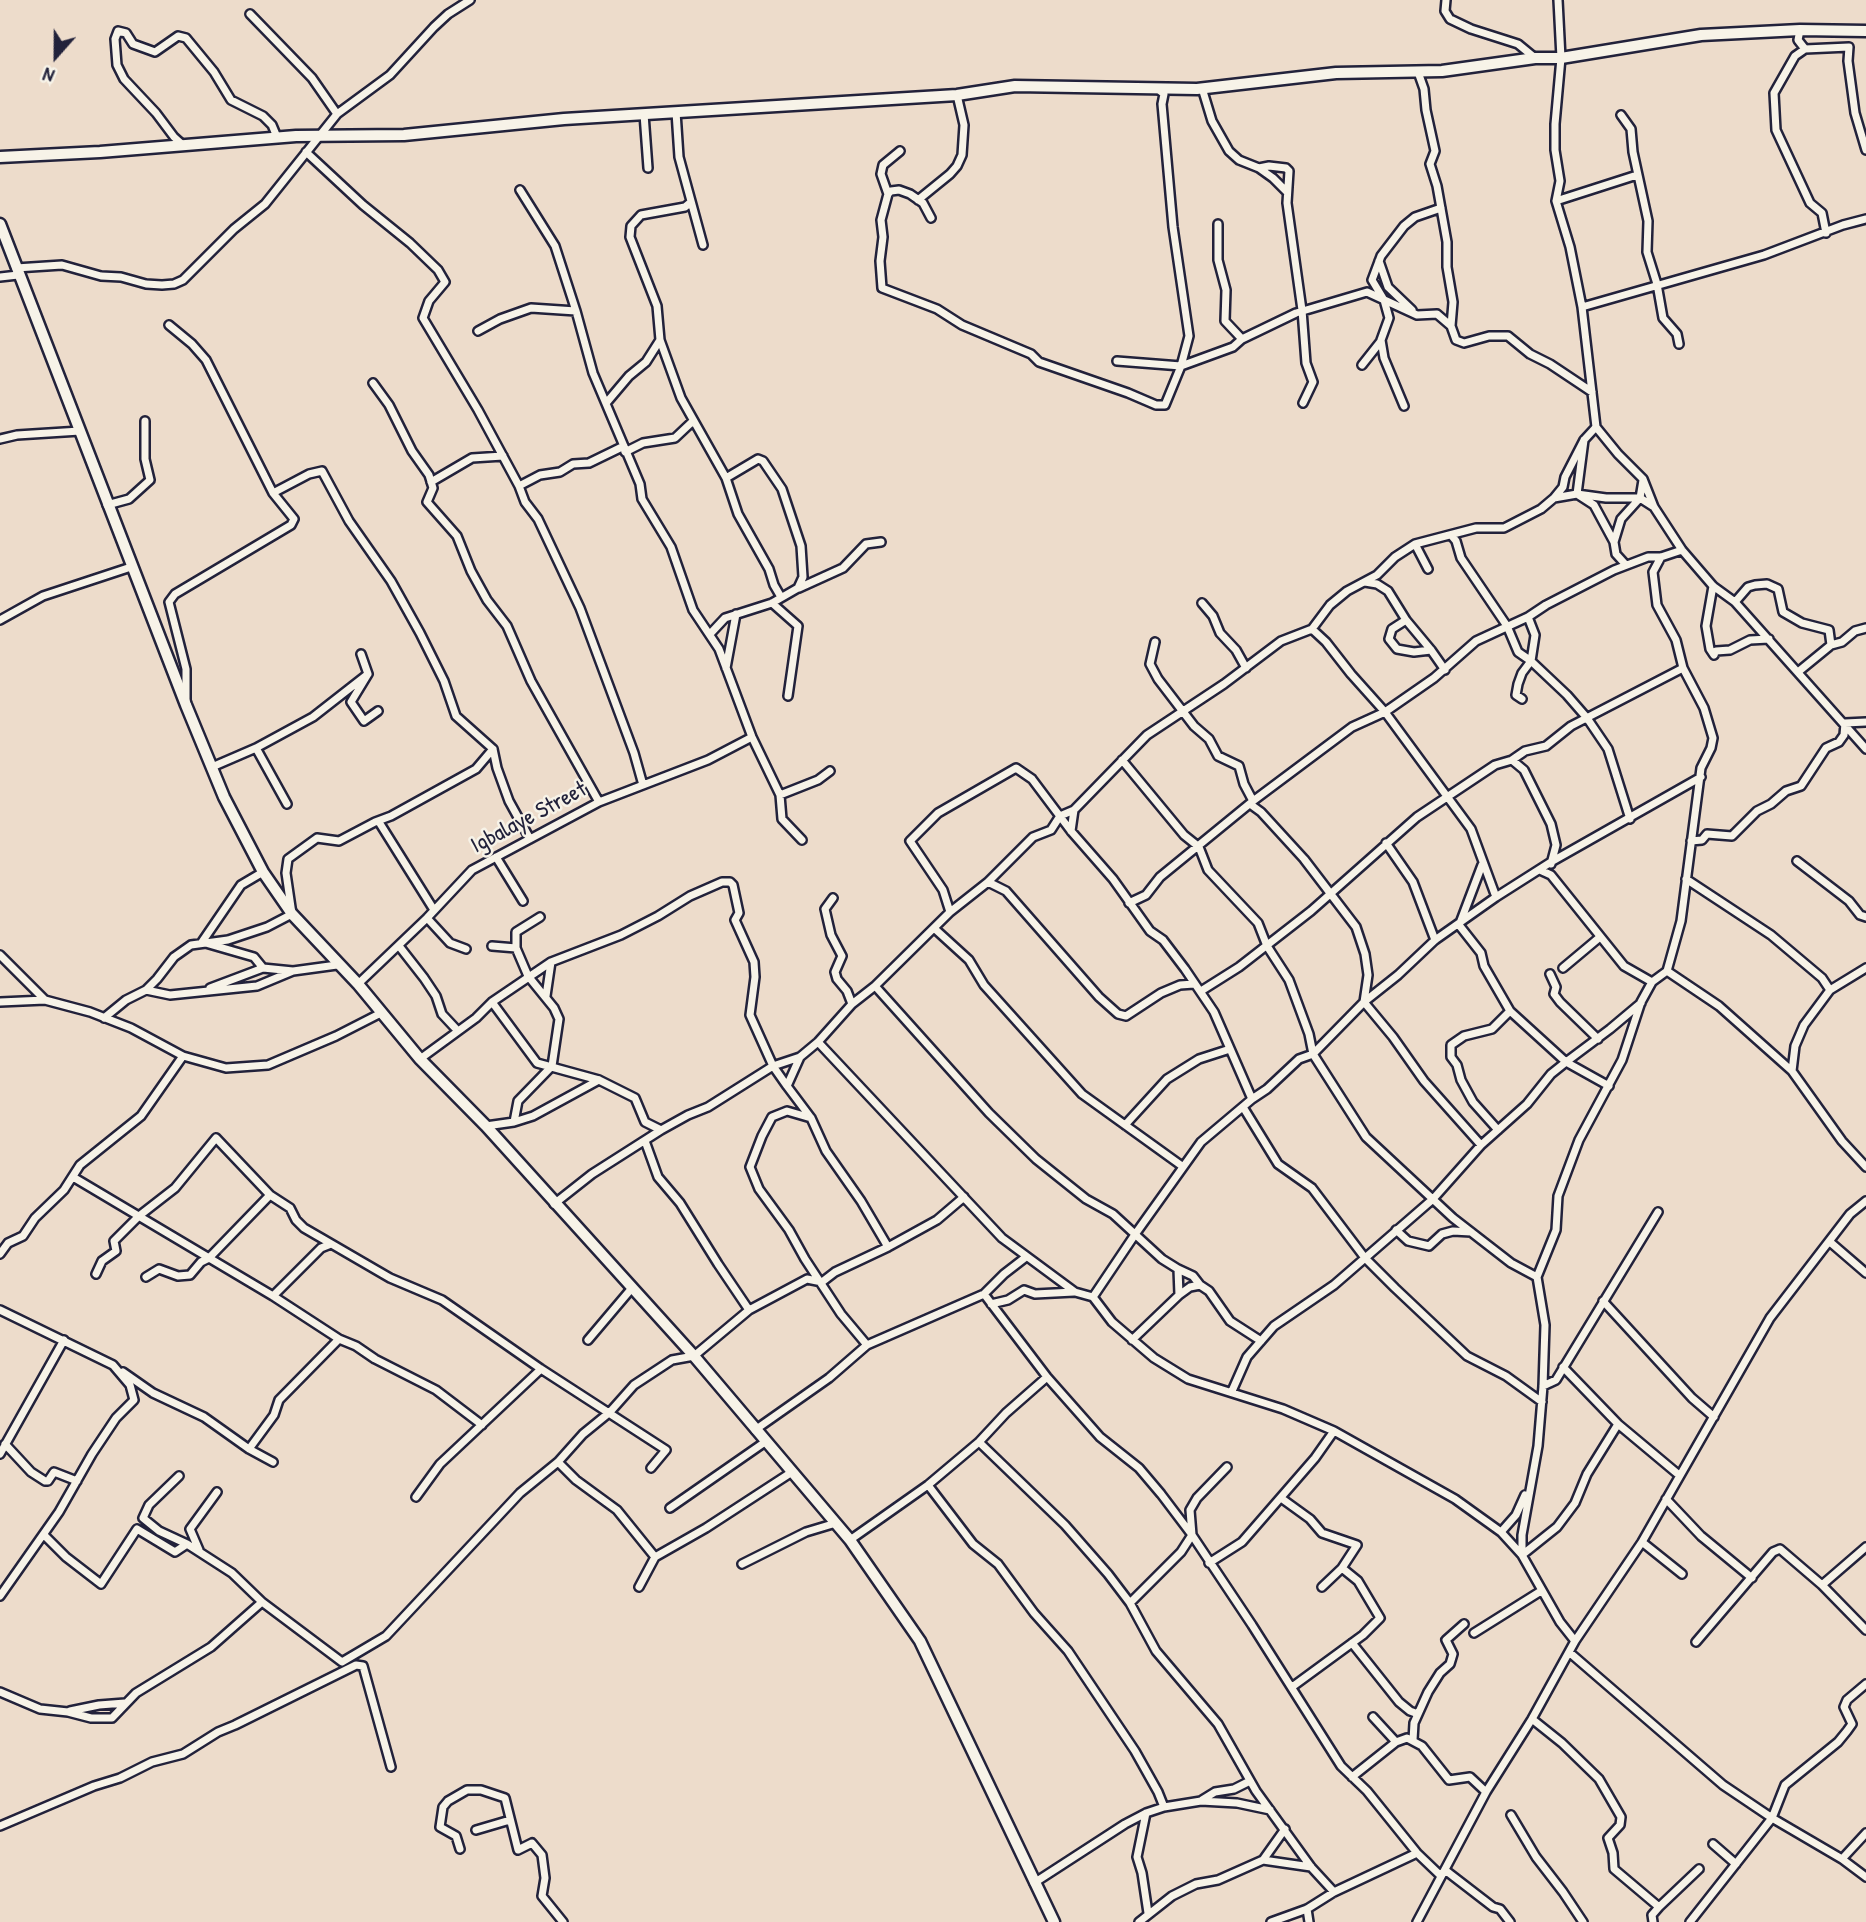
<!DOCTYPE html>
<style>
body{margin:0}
#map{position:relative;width:1866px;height:1922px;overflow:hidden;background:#eddccb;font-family:"Patrick Hand",sans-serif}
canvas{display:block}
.north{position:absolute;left:21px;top:21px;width:70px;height:70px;-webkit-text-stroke:5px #f7f3e8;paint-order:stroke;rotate:201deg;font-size:19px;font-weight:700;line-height:28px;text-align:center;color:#22223b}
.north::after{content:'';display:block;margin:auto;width:24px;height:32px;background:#22223b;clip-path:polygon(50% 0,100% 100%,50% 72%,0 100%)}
</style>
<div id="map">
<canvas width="1866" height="1922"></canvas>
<div class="north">N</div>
</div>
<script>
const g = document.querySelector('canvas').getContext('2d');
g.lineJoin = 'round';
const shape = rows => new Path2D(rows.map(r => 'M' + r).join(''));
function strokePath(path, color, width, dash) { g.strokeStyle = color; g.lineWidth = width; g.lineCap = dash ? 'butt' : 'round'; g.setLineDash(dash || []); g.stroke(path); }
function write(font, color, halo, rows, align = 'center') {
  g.font = font + ' "Patrick Hand",sans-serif'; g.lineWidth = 5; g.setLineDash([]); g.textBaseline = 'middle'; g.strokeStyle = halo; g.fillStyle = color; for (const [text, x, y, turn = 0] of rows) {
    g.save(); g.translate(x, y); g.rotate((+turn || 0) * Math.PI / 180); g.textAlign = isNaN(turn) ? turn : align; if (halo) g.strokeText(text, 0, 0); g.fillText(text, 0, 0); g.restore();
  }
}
const street = shape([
 [1446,0,1445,11,1450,19,1471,29,1518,44,1535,58],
 [1558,0,1561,58,1555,124,1555,150,1560,181,1556,201,1570,247,1582,307,1596,427,1618,454,1643,479,1654,507,1682,550,1713,586,1735,602,1866,749],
 [250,14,312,78,337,114],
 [1800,30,1798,40,1805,49,1795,56,1774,93,1776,130,1810,203,1822,213,1826,233],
 [1805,49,1849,47,1848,61,1855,113,1866,150],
 [1418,72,1424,89,1426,110,1435,151,1430,164,1437,186,1447,242,1447,267,1453,302,1451,326],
 [1202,88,1212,121,1229,151,1239,160,1259,168,1269,166,1286,168,1289,171,1287,203,1302,310,1306,363,1313,382,1303,403],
 [676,112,679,157,703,245],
 [644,114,648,168],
 [1621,115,1631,129,1633,152,1648,221,1647,252,1657,284,1663,318,1677,334,1679,344],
 [184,146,174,137,156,113,124,79,117,65,115,39,118,31,126,33,133,44,155,52,178,36,186,38,214,72,231,100,263,116,272,125,277,137],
 [306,152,363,205,410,243,438,270,445,282,429,301,423,318,478,410,519,486,525,502,538,519,580,608,634,753,643,785],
 [1259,168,1273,178,1287,192],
 [520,190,555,246,576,311,593,373,640,484,642,499,671,547,693,610,719,649,752,737,780,795,782,819,802,840],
 [888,194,881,174,883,165,900,151],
 [918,200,950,174,957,166,962,155,964,125,957,95],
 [1556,201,1637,175],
 [691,202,685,207,641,215,631,226,630,237,657,306,660,340,681,398,726,478,738,514,769,569,774,585,781,597],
 [931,218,923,203,910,194,899,190,891,191,888,194,881,220,883,237,880,261,882,288,937,309,962,325,1031,354,1039,362,1128,393,1156,405,1165,405,1181,366,1233,347,1242,339,1296,313,1367,292,1417,315,1437,314,1451,326,1456,340,1464,343,1489,336,1508,336,1530,354,1550,364,1592,392],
 [1218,224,1218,260,1226,290,1225,321,1242,339],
 [1379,261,1388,287,1412,310],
 [16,268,62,265,101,276,121,277,146,284,162,285,174,284,183,280,234,229,265,204,337,114,390,75,434,27,448,14,470,0],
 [0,277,18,275],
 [1582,307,1764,255,1843,225,1866,219],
 [169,325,192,344,206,360,273,493,294,519,291,525,175,594,169,602,186,669,186,701],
 [478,331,500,319,531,308,576,311],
 [1117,361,1181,366,1189,336,1173,227,1162,104,1164,94,1157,88],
 [1362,365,1381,341],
 [373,383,389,405,412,451,429,475,433,488,427,502,457,536,471,571,487,600,507,626,531,681,599,802],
 [607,402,629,376,646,362,660,340],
 [1404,406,1384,358,1381,340,1389,318,1384,300,1372,280,1381,256,1404,226,1415,217,1441,208],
 [0,439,17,435,80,431],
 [1584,440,1577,494,1594,505,1614,542,1616,554,1626,565],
 [625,452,643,443,675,438,693,421],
 [431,482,472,458,503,456],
 [519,486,540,475,560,472,573,464,589,463,624,446],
 [273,493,309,474,322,471,349,521,391,581,420,633,444,681,456,716,493,749,497,768,509,801,530,839],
 [1554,498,1563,487,1565,477,1584,440,1596,427],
 [107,505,129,499,150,480,145,459,145,421],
 [1451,535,1456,541,1461,558,1507,626,1518,652,1531,661,1522,673,1518,684,1516,695,1522,699],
 [1614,542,1621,519,1640,498,1643,480],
 [1415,544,1428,569],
 [1365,582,1377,584,1388,591,1406,620],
 [1713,586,1706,626,1710,649,1714,655,1716,651,1730,650,1750,640,1769,639],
 [799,588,843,568,866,544,881,542],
 [1735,602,1748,587,1755,585,1767,584,1778,589,1783,612,1802,623,1829,630,1831,645],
 [772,603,798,626,788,696],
 [1202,603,1213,616,1220,633,1236,650,1246,668],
 [1528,617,1535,635,1531,661,1567,695,1587,718,1608,749,1630,819],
 [0,620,43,596,131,567],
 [1312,629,1326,642,1351,674,1385,712,1471,829,1496,897,1551,862,1701,777],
 [710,634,725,618,772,603,798,588,803,577,801,546,782,489,763,461,758,459,726,478],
 [1155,642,1150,664,1158,679,1194,726,1209,739,1218,756,1239,766,1244,784,1253,801],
 [1431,650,1414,652,1397,649,1389,639,1392,629,1406,620,1431,650,1445,670],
 [361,654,368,674],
 [726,668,736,614],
 [1798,672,1831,645,1842,642,1855,631,1866,628],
 [256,748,287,804],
 [1122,760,1184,835,1199,847,1208,870,1258,923,1267,946,1289,980,1309,1034,1313,1054,1366,1137,1453,1218,1511,1263,1537,1277],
 [1512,760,1524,770,1551,824,1556,845,1551,864],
 [212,767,256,748,313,717,368,674,351,702,364,721,378,711],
 [780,795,818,780,830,771],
 [1250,804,1261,812,1304,859,1356,927,1365,954,1368,975,1364,1002,1393,1037,1424,1081,1481,1145],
 [379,822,434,910],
 [1071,831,1074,810],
 [1691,841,1702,840,1707,834,1732,836,1757,811,1771,804,1786,791,1801,786,1826,748,1839,742,1844,735,1845,723,1866,722],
 [1386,843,1413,882,1435,940],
 [496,857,523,901],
 [1797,861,1849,901,1860,915,1866,917],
 [1540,870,1551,875,1624,966,1652,982],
 [263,872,241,885,202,942,254,957,263,968],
 [1686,879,1771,935,1822,978,1830,990],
 [988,882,1006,891,1099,997,1118,1014,1126,1016,1161,993,1180,985,1194,984],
 [1129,903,1146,895,1160,877,1253,801,1352,727,1385,712,1434,678,1476,641,1528,617,1546,605,1614,570,1648,557,1661,557,1682,550],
 [950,912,943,890,910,841,938,813,1016,768,1032,779,1071,831,1113,879,1150,931,1163,940,1185,969,1214,1012,1252,1099],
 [427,918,450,943,466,949],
 [1460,923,1482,865],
 [1459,925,1481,953,1484,966,1510,1011,1566,1062,1610,1029,1641,1003],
 [935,929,969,960,984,985,1082,1094,1182,1166],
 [399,946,424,978,436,996,442,1014,457,1030],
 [492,946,516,948],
 [0,955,45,1000],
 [1563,968,1600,937],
 [1866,968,1830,990,1804,1025,1795,1046,1792,1071,1842,1141,1866,1167],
 [1667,971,1719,1006,1792,1071],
 [1550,974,1556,987,1554,994,1560,1002,1598,1039],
 [358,984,427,918,472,870,599,802,708,760,752,737],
 [875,986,989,1113,1036,1159,1086,1199,1113,1214,1162,1259,1178,1269,1179,1295,1132,1340],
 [210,988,263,968,293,971],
 [146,990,157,979,174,957,191,945,228,940,267,927,292,914,286,873,288,859,317,838,339,841,375,822,391,816,476,769,493,749],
 [1201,991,1239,967,1311,911,1417,817,1495,765,1512,760,1525,751,1546,746,1571,726,1683,668],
 [546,996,551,962],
 [0,1002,45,1000,90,1012,131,1028,183,1056,226,1068,268,1065,336,1036,381,1013],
 [492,1002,537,1063,599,1080,635,1098,645,1122,661,1130],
 [852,1004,875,986,950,912,988,882,1033,837,1051,830,1060,816,1074,810,1147,735,1224,684,1281,641,1312,629,1330,605,1347,591,1377,575,1395,557,1415,544,1476,528,1504,528,1541,509,1554,498,1577,494,1606,498,1640,498,1654,507],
 [104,1018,126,1000,146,990,170,995,257,986,293,971,337,965],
 [818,1042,1002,1238,1075,1292,1093,1297,1112,1322,1154,1358,1188,1379,1283,1409,1334,1431,1455,1499,1501,1532,1522,1555,1557,1527,1575,1503,1587,1474,1618,1424],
 [800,1057,787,1086,811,1118,826,1151,861,1201,888,1247,835,1272,822,1282],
 [420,1059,476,1018,492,1002,551,962,621,935,658,916,690,896,722,882,730,882,733,885,739,913,735,920,754,962,755,977,750,1015,773,1066,787,1086],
 [1243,1107,1278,1164,1312,1188,1365,1258,1395,1288,1467,1356,1506,1376,1542,1402],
 [811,1118,787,1111,772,1117,762,1136,750,1167,759,1189,789,1230,805,1259,841,1314,867,1345],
 [514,1122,533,1116,599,1080],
 [1125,1125,1167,1079,1199,1059,1230,1049],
 [486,1126,514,1122,518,1101,552,1066,559,1019,554,1008,528,976,516,948,516,932,540,917],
 [1498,1130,1473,1102,1461,1080,1457,1065,1451,1057,1451,1045,1464,1036,1492,1029,1510,1011],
 [645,1141,658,1177,680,1203,718,1264,749,1310],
 [73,1177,273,1296,339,1339,356,1346,375,1359,436,1390,482,1425],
 [554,1204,592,1174,661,1130,688,1115,708,1107,773,1066,800,1057,818,1042,852,1004,847,991,837,979,835,972,842,956,831,935,825,909,833,898],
 [1396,1230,1408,1241,1429,1246,1442,1234,1453,1231,1471,1232],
 [1830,1242,1866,1273],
 [888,1247,937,1220,964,1197],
 [0,1254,8,1243,23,1236,35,1218,64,1190,80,1165,141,1116,183,1056],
 [1178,1269,1193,1276,1200,1285,1209,1291,1230,1321,1261,1341],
 [96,1274,102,1261,116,1251,114,1241,139,1216,175,1188,216,1138,270,1195,290,1208,296,1220,304,1228,390,1278,442,1300,541,1369,666,1450,651,1468],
 [146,1277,159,1269,178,1276,190,1275,201,1262,209,1258,270,1195],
 [984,1294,1004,1274,1026,1257],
 [1179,1295,1190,1287,1200,1285],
 [273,1296,321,1248,331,1244],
 [1093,1297,1136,1233,1201,1142,1252,1099,1267,1089,1299,1059,1313,1054,1364,1002,1398,975,1435,940,1496,897],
 [1603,1301,1692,1398,1714,1417],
 [991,1304,1008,1300,1024,1290,1035,1294,1074,1292],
 [0,1310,113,1365,130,1385,134,1400,116,1418,92,1454,59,1512,0,1596],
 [588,1340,632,1288],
 [1563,1367,1618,1424,1679,1475],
 [123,1372,153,1393,204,1417,249,1449,273,1462],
 [1543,1386,1556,1380,1658,1212],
 [1232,1391,1247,1357,1274,1326,1334,1285,1433,1199,1481,1145,1527,1104,1551,1074,1566,1062,1609,1086],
 [755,1430,829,1378,867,1345,984,1294,1047,1377,1100,1437,1139,1468,1161,1494,1192,1535,1252,1625,1341,1766,1367,1791,1417,1853,1441,1876],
 [979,1442,1065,1525,1108,1574,1130,1603,1156,1651,1218,1724,1256,1791,1311,1867,1334,1892],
 [5,1444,31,1472,45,1481,48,1481,54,1472,77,1481],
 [249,1449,274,1415,279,1400,339,1339],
 [0,1454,64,1340],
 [558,1462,576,1480,617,1510,655,1557],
 [179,1476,149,1505,143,1518,159,1531,187,1544],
 [928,1485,973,1544,998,1564,1034,1613,1068,1651,1135,1751,1158,1792,1164,1807],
 [416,1497,440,1464,541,1369],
 [1281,1498,1310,1519,1322,1533,1357,1545,1342,1568,1322,1587],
 [1666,1499,1701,1536,1752,1578],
 [670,1508,765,1442],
 [1501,1532,1516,1515,1525,1495],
 [44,1535,66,1557,101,1584,137,1529,175,1552,187,1544,232,1573,262,1602,342,1662,386,1636,520,1493,558,1462,583,1434,610,1412,634,1385,672,1360,694,1356,749,1310,807,1279,822,1282],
 [850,1540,928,1485,979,1442,1006,1413,1047,1377],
 [1642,1542,1682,1574],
 [199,1550,190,1529,217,1492],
 [1209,1563,1242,1542,1315,1458,1334,1431],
 [742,1564,806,1532,836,1523],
 [1822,1585,1866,1547],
 [639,1587,655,1557,706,1528,792,1472],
 [1130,1603,1181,1552,1192,1535,1190,1510,1197,1498,1227,1467],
 [1474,1633,1541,1591],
 [1575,1641,1560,1622,1522,1555,1522,1535,1538,1446,1543,1386,1545,1325,1537,1277,1556,1230,1558,1196,1579,1140,1622,1060,1641,1002,1652,982,1667,971,1681,921,1701,768,1711,748,1713,738,1704,708,1683,668,1676,640,1657,605,1653,572,1661,557],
 [1696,1642,1773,1552,1780,1549,1822,1585,1866,1630],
 [1352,1643,1399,1702,1410,1711,1418,1714],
 [1569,1652,1723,1785,1772,1818,1842,1859,1866,1877],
 [1292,1687,1363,1635,1380,1618,1358,1581,1342,1568],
 [0,1692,40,1709,68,1712,91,1718,112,1718,136,1693,211,1647,262,1602],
 [70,1711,99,1705,125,1703],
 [1373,1717,1396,1742],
 [1532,1719,1562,1743,1599,1779,1621,1817,1620,1825,1608,1838,1613,1853,1614,1869,1659,1907],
 [1413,1740,1414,1723,1428,1692,1440,1673,1450,1664,1453,1654,1446,1640,1464,1624],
 [1352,1777,1396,1742,1407,1738,1422,1746,1449,1780,1470,1777,1486,1792],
 [1202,1800,1215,1792,1234,1789,1250,1781],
 [1146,1813,1137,1857,1142,1873,1148,1913],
 [1511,1815,1536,1857,1563,1892,1583,1922],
 [0,1826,94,1786,120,1778,152,1762,183,1754,218,1732,235,1725,356,1665,363,1666,391,1767],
 [476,1830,510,1820],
 [1713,1844,1736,1864],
 [460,1849,456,1836,440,1827,443,1807,448,1801,467,1790,481,1790,505,1798,518,1850,532,1843,542,1855,545,1878,542,1896,563,1922],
 [1842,1859,1866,1833],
 [1263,1860,1311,1867],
 [1445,1870,1493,1907,1500,1909,1510,1922],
 [1034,1883,1125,1824,1146,1813,1164,1807,1201,1801,1237,1803,1270,1810],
 [1307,1909,1309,1922],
 [1139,1922,1172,1896,1196,1884,1218,1880,1263,1860,1285,1829],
 [1271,1922,1307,1909,1334,1892,1417,1853],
 [1417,1922,1486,1792,1532,1719,1575,1641,1642,1542,1770,1318,1850,1214,1866,1201],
 [1653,1922,1652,1915,1659,1907,1699,1869],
 [1690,1922,1772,1818,1785,1785,1838,1742,1847,1731,1852,1724,1844,1707,1847,1700,1866,1684]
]);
const secondary = shape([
 [0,157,100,152,296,136,404,135,564,119,957,95,1015,86,1197,89,1336,73,1442,71,1535,58,1561,58,1701,35,1800,30,1866,31],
 [0,224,186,705,224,797,263,872,292,914,358,984,420,1059,486,1126,694,1356,850,1540,920,1641,1054,1922]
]);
strokePath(street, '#22223b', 12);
strokePath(secondary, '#22223b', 15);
strokePath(street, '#f7f3e8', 7);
strokePath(secondary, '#f7f3e8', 10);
write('23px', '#22223b', '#f7f3e8', [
 ["Igbalaye Street",529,818,-28]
]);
</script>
